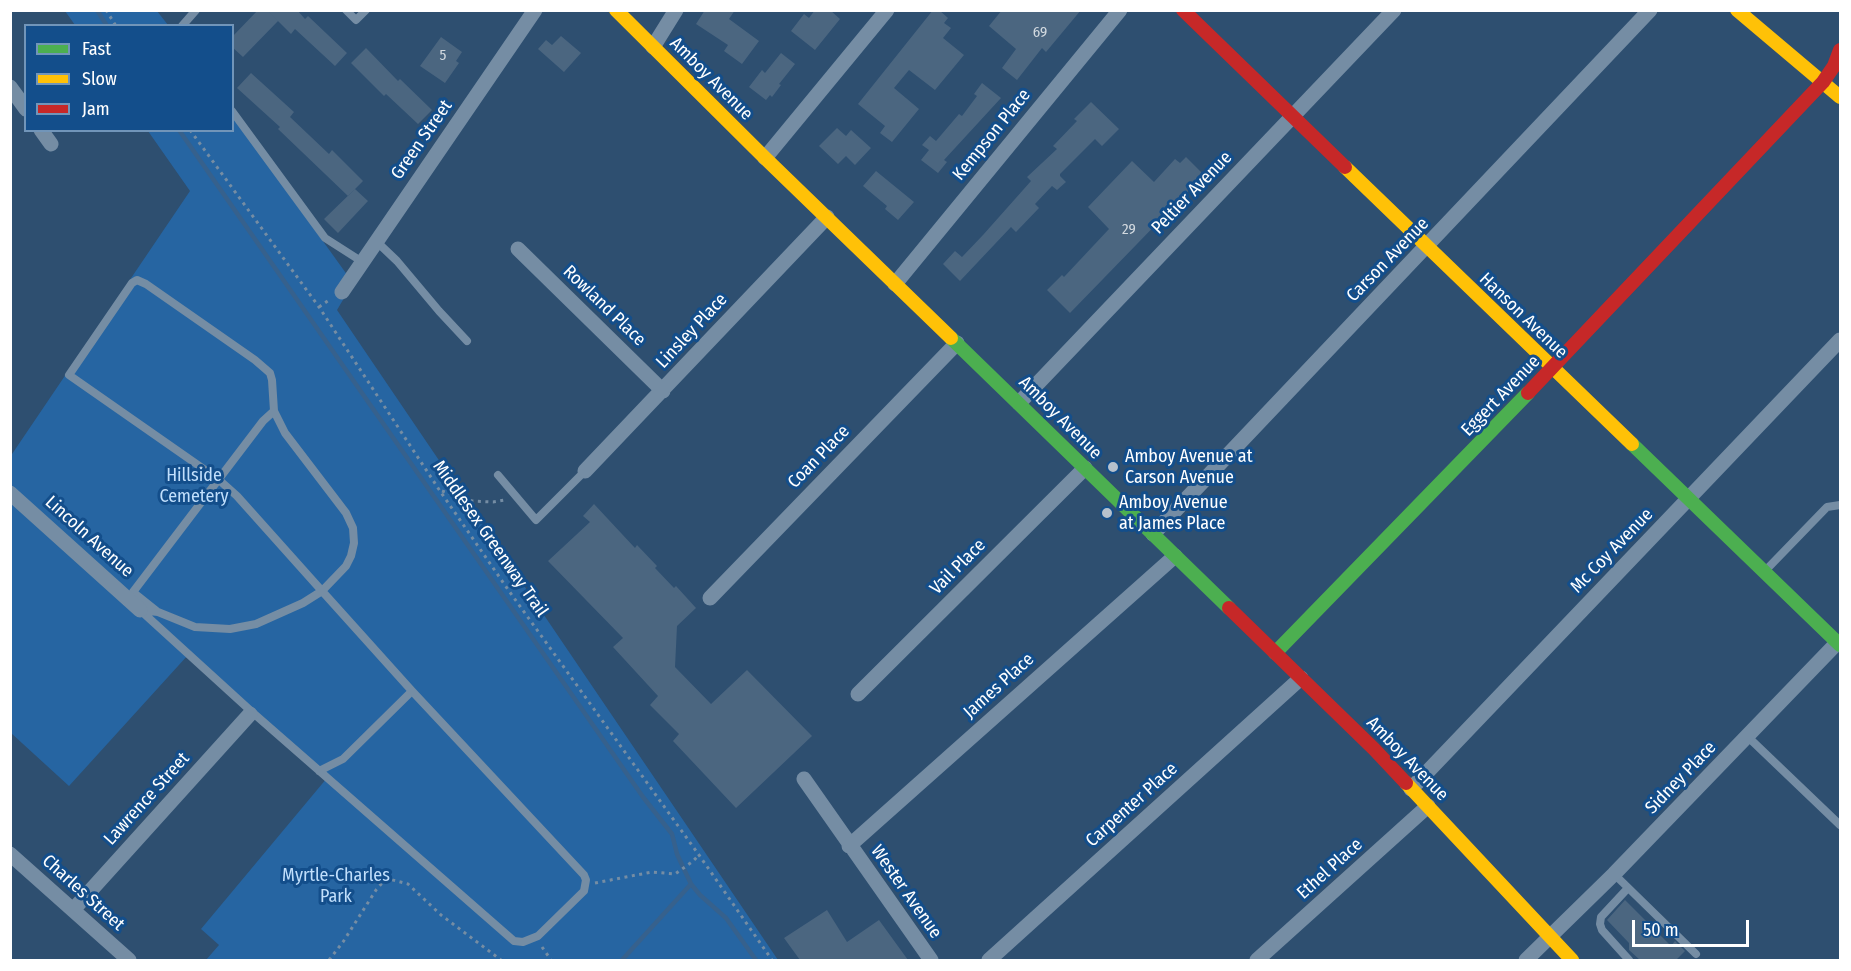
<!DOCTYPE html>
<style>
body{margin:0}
#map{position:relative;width:1851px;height:971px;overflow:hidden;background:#2e4f70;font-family:"Fira Sans Condensed",sans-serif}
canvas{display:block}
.frame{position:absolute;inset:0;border:12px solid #fff;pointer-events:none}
.legend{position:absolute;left:24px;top:24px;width:210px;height:108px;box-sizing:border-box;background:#134e8b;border:2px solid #7195b9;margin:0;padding:8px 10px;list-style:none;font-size:18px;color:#fff}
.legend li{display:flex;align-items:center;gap:12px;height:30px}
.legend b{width:30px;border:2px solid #7195b9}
.scale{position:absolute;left:1632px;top:920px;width:117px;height:27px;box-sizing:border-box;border:3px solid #fff;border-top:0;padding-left:8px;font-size:18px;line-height:21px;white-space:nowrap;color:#fff;-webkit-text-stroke:4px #134e8b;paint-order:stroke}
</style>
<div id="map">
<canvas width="1851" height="971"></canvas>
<div class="frame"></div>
<ul class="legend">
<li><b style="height:8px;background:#4caf50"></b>Fast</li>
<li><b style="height:8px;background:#ffc107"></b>Slow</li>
<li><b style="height:8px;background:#c62828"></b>Jam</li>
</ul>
<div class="scale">50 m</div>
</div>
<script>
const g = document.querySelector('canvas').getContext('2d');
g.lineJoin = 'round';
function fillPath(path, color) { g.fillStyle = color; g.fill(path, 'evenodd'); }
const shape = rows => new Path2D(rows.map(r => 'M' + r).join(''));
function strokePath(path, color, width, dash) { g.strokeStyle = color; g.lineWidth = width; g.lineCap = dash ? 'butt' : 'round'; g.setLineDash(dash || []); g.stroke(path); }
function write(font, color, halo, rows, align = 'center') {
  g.font = font + ' "Fira Sans Condensed",sans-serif'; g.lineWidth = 6; g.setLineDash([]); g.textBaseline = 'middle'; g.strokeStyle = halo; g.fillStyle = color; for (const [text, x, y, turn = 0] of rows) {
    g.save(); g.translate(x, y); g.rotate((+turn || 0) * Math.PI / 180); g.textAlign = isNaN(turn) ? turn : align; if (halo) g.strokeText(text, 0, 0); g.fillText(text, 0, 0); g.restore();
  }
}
fillPath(shape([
 [65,11,157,11,168,25,75,25],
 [233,116,353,283,337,310,778,960,206,960,219,945,201,929,327,778,188,655,69,786,11,733,10,457,190,191,148,131,232,130]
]), '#2665a2');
strokePath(shape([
 [97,10,107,26],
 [179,130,643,797,672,834,677,854,691,884,700,895,726,918,756,960],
 [622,960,691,884]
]), '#36618d', 4.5);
fillPath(shape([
 [258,10,267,10,278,21,243,57,232,47,232,37],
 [267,10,297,10,305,19,308,16,347,53,335,66,295,29,291,34],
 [705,10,735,10,729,19,759,41,742,64,724,51,728,45,696,24],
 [815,10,830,10,840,19,815,50,791,31,804,14,809,18],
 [933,10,939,10,948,18,944,23,951,28,943,38,964,55,935,90,909,70,894,88,919,109,892,142,880,133,885,126,858,104],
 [1002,10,1081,10,1046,52,1042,48,1017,80,1002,68,1016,49,989,26],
 [561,36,581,53,564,72,538,49,546,40,552,45],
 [441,37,462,52,456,61,459,63,445,83,420,66],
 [366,48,398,81,400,79,432,110,418,124,386,94,384,96,351,63],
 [781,53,795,64,779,84,781,85,772,97,770,95,766,100,749,87,762,70,765,73],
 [251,73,294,112,290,117,329,154,332,150,363,181,348,196,278,129,280,127,237,88],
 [982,83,1001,98,944,160,947,162,938,173,921,160,929,150,922,145,930,136,936,141,959,114,962,116,977,96,974,94],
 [1091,102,1119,129,1102,146,1095,139,1060,174,1060,176,1066,182,1057,190,1052,186,1035,204,1039,208,1016,232,1011,227,960,281,943,264,955,251,962,257,983,235,1031,181,1027,177,1057,149,1053,146,1077,121,1074,119],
 [837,128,846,136,851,130,871,148,855,165,846,156,838,164,819,146],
 [1186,157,1204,175,1070,313,1047,290,1062,275,1064,277,1109,229,1088,207,1132,161,1154,182,1175,159,1180,163],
 [876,171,914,202,898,220,885,209,887,206,863,186],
 [355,189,368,201,338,233,324,219],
 [594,504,635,548,637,545,657,566,655,568,674,588,676,586,696,608,677,626,675,667,711,704,747,670,812,736,736,808,673,741,679,734,650,705,658,696,613,647,623,638,548,561,590,522,583,516],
 [1625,900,1671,946,1675,941,1685,951,1676,960,1640,960,1629,950,1629,943,1607,920],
 [827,910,847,942,879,920,908,960,800,960,784,938]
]), '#4b6680');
strokePath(shape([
 [106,10,116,26],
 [190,130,319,307,440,491,509,591,699,855,772,960],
 [319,307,329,300],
 [442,491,472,501,493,502,505,500],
 [595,883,652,872,675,874,692,862,699,855],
 [542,947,551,960],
 [329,960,343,942,376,890,382,883,389,879,408,884,441,915,501,960]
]), '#758da4', 3, [3, 4.5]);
strokePath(shape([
 [346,10,356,20,366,10],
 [182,26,196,10],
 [232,111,325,238,361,261],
 [376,241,397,261,439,311,467,341],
 [498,475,536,520,585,471],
 [1765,571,1827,507,1840,505],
 [140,610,252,712,514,941,523,942,538,936,584,891,586,880,584,875,412,691,322,591,237,496,218,479,69,375,132,283,137,280,146,284,255,360,270,373,272,380,274,411,285,433,346,513,353,528,354,543,351,556,346,566,322,591,303,603,256,624,230,629,195,627,158,612,140,610],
 [158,612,133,592,263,421,274,411],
 [1748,737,1840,825],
 [319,771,343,759,412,691],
 [1614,874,1696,954],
 [1628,888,1601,917,1600,924,1602,930,1629,960]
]), '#758da4', 8);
strokePath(shape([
 [653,47,676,10],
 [10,87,26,109],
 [41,130,51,144],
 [765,158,887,10],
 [518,249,663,391],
 [895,284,1120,10],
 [342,292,535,10],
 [1019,403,1394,10],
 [585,471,827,217],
 [10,493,140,610],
 [1153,534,1650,10],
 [710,598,957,343],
 [858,694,1085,468],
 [804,779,931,960],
 [1411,789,1840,340],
 [849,846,1175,556],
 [10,854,129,960],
 [73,910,250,714],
 [989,960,1301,678],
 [1257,960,1428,806],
 [1526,960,1614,874,1837,643]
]), '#758da4', 15);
strokePath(shape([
 [951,338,1229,608],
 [1632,444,1840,645],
 [1275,653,1528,393]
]), '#4caf50', 14);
strokePath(shape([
 [616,10,765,158,951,338],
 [1737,10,1840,97],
 [1345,167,1632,444],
 [1406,783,1572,960]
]), '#ffc107', 14);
strokePath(shape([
 [1183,10,1345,167],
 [1528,393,1823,82,1834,66,1840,50],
 [1229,608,1374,749,1406,783]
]), '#c62828', 14);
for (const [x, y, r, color] of [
 [1113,467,6,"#b6c1cd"],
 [1107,513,6,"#b6c1cd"]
]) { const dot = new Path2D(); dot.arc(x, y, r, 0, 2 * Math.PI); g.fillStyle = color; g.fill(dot); strokePath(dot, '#134e8b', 2); }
write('15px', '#d2d9df', null, [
 ["69",1040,33],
 ["5",443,56],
 ["29",1129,230]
]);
write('18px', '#fff', '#134e8b', [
 ["Amboy Avenue",711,79,45],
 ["Kempson Place",992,135,-51],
 ["Green Street",422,140,-55],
 ["Peltier Avenue",1192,193,-46],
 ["Carson Avenue",1388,260,-46],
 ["Rowland Place",604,306,44],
 ["Hanson Avenue",1523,316,44],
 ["Linsley Place",692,331,-47],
 ["Eggert Avenue",1501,396,-46],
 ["Amboy Avenue",1060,418,45],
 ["Coan Place",819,457,-46],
 ["Lincoln Avenue",89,537,42],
 ["Middlesex Greenway Trail",490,539,55],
 ["Mc Coy Avenue",1612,551,-46],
 ["Vail Place",958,567,-45],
 ["James Place",999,686,-42],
 ["Amboy Avenue",1407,759,46],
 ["Sidney Place",1681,778,-46],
 ["Lawrence Street",147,799,-48],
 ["Carpenter Place",1132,805,-42],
 ["Ethel Place",1330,869,-42],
 ["Wester Avenue",906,892,55],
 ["Charles Street",83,893,42]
]);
write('18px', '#fff', '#134e8b', [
 ["Amboy Avenue at",1125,457],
 ["Carson Avenue",1125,478],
 ["Amboy Avenue",1119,503],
 ["at James Place",1119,524]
], 'left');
write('18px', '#c1dffc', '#134e8b', [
 ["Hillside",194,476],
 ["Cemetery",194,497],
 ["Myrtle-Charles",336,876],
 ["Park",336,897]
]);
</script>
